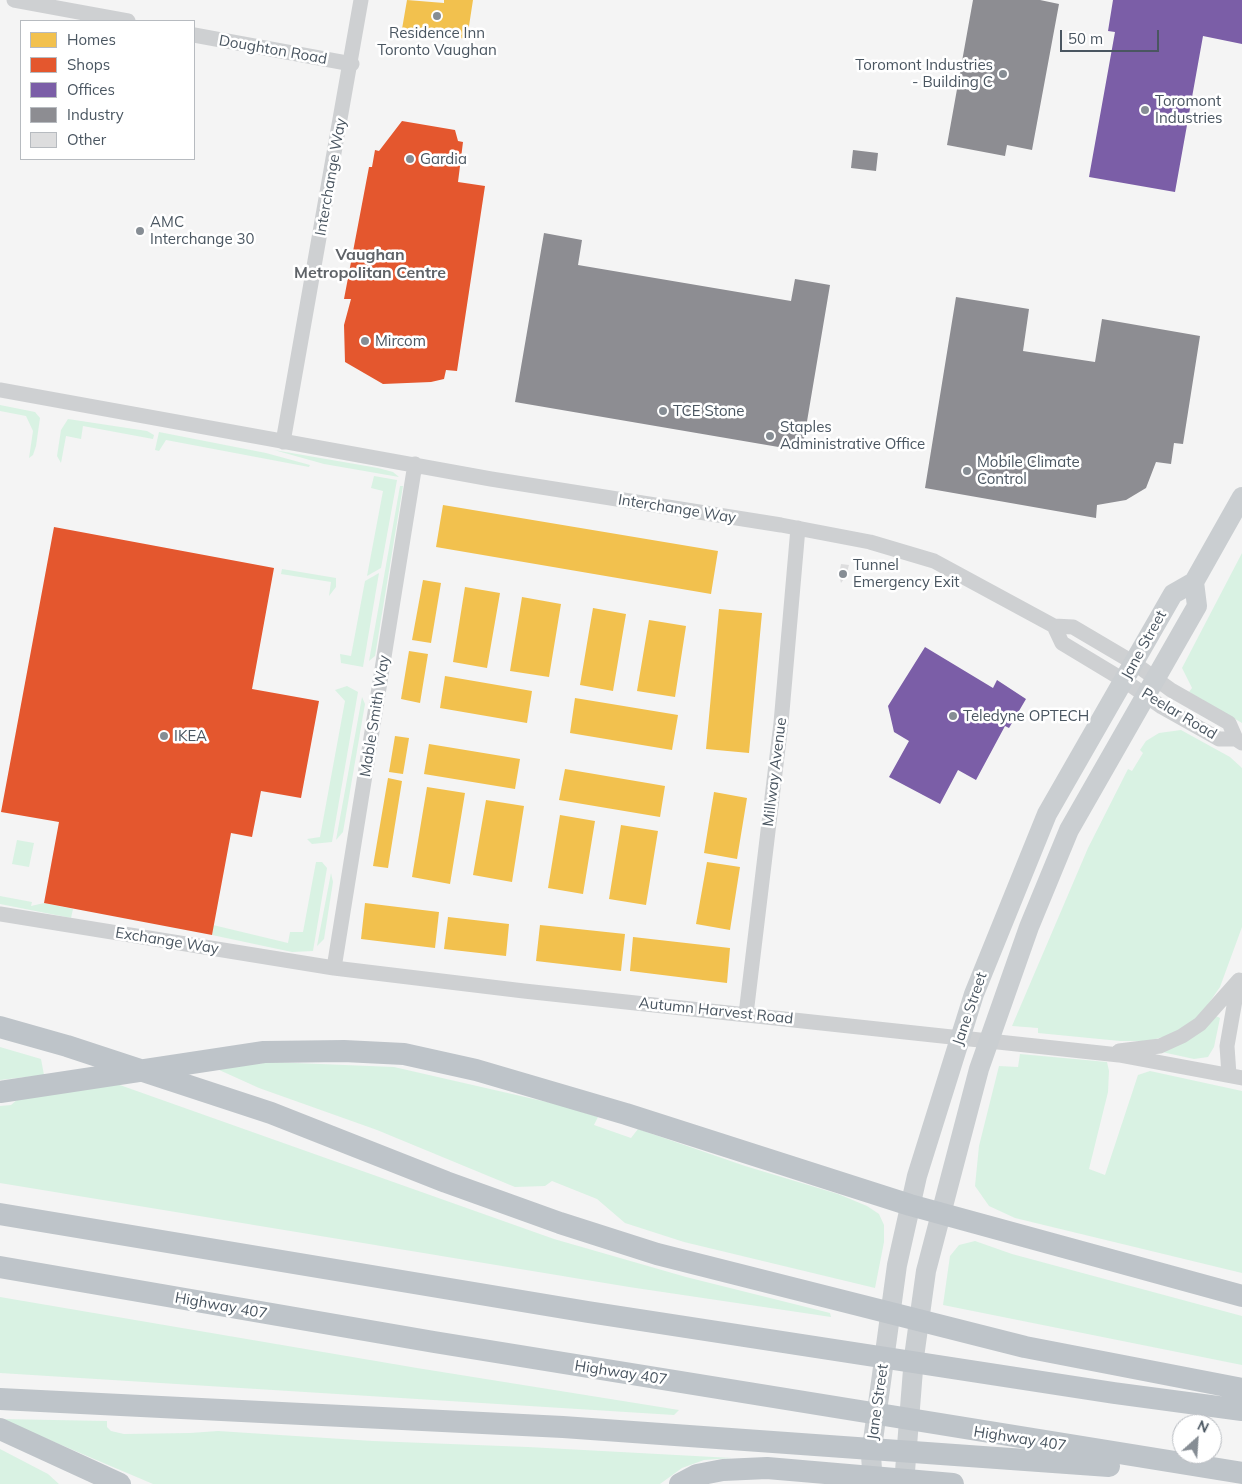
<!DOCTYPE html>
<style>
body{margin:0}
#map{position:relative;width:1242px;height:1484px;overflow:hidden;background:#f4f4f4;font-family:Mulish,sans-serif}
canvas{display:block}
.legend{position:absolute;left:20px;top:20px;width:175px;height:140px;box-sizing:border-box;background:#fff;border:1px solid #b7bbc0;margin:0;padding:6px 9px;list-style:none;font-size:15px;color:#4a5661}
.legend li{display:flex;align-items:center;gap:10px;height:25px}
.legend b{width:25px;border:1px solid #b7bbc0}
.north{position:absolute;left:1172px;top:1414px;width:50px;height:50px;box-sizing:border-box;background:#fff;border:1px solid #b7bbc0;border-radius:50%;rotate:26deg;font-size:14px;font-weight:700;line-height:20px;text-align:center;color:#4a5661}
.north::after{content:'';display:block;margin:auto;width:18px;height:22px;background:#868d94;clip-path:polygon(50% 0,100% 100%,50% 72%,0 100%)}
.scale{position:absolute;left:1060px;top:30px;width:99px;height:22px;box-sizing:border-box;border:2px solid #4a5661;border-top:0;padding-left:6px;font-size:15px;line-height:18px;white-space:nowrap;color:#4a5661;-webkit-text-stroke:4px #fff;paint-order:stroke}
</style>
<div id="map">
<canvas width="1242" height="1484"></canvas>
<ul class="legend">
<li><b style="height:14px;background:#f2c14e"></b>Homes</li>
<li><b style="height:14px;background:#e4572e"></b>Shops</li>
<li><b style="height:14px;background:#7b5ea7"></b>Offices</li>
<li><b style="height:14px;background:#8d8d92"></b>Industry</li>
<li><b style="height:14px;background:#ddddde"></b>Other</li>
</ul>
<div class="north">N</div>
<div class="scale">50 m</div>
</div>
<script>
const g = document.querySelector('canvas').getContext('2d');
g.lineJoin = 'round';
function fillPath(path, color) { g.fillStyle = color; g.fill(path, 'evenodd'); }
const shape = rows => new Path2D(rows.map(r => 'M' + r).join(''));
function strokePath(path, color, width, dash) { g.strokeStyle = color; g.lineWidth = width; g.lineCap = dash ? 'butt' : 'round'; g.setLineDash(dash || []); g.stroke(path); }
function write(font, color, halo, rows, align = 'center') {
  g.font = font + ' Mulish,sans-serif'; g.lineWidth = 5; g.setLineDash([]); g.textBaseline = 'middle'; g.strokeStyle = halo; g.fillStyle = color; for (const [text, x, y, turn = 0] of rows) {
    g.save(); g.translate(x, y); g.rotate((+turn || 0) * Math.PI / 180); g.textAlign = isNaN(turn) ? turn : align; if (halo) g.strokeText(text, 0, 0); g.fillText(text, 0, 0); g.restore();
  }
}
fillPath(shape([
 [0,405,35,412,40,418,36,446,33,455,29,458,33,431,26,416,0,411],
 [68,419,147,431,154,435,153,439,83,426,81,439,66,436,61,463,57,456,61,430],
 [159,432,266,453,310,465,309,467,166,440,159,451,155,450],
 [274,450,378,468,393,472,399,477,324,464],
 [374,476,397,480,381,568,367,576,383,491,371,488],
 [400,486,403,486,375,656,369,661],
 [1242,553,1242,723,1189,692,1192,688,1182,668],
 [282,569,336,578,336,587,329,596,331,582,281,574],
 [379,573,363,667,341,663,340,654,351,656,365,581],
 [347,686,358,692,332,842,312,844,307,839,320,837,345,701,335,690],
 [362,697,365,704,343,832,336,840],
 [1181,730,1230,757,1242,768,1242,927,1220,987,1198,1019,1171,1035,1147,1041,1120,1041,1038,1033,1038,1028,1012,1026,1088,848,1128,769,1132,771,1143,753,1140,750,1146,741,1159,733],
 [17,840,34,843,29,867,12,864],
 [316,862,322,862,327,868,313,951,292,952,212,935,213,925,288,943,290,932,303,932],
 [331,873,333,882,324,939,317,946],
 [0,896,32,902,31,906,44,903,73,909,71,918,0,904],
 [1216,1016,1220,1018,1219,1023,1214,1047,1208,1057,1194,1059,1162,1052],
 [0,1047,41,1059,44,1075,0,1080],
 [1020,1054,1107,1062,1109,1071,1108,1092,1089,1169,1105,1175,1138,1075,1150,1071,1242,1091,1242,1273,1015,1218,989,1206,975,1186,979,1146,999,1066,1018,1067],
 [271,1062,394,1067,560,1105,598,1117,594,1125,631,1138,638,1129,745,1166,838,1194,867,1206,879,1214,884,1225,884,1242,875,1288,684,1242,625,1223,597,1199,552,1181,545,1186,515,1187,377,1130,259,1088,217,1069],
 [117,1084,554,1239,686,1277,830,1313,831,1317,629,1287,0,1183,0,1106,11,1105,18,1099],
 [975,1241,1012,1254,1242,1316,1242,1365,943,1305,950,1256,959,1245],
 [0,1297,417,1368,679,1410,674,1415,0,1373],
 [0,1419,107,1421,107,1427,111,1431,124,1434,190,1433,218,1431,373,1441,528,1447,732,1458,704,1460,682,1468,660,1484,153,1484],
 [0,1449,48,1474,59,1484,0,1484]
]), '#d9f2e3');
fillPath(shape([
 [407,0,444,3,444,0,473,0,467,39,402,29],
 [443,505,718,551,711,594,436,547],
 [423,580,441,583,431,643,412,640],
 [465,587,500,593,487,668,453,662],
 [522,597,561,604,549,677,510,671],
 [593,608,626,614,613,691,580,685],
 [719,609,762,613,749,753,706,749],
 [649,620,686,626,675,697,637,691],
 [409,651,428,654,420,703,401,699],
 [445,676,532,691,527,723,440,708],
 [575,698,678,715,672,750,570,733],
 [395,736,409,738,403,774,389,772],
 [429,744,520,759,515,789,424,774],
 [565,769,665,786,660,817,559,800],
 [388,778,402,781,388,868,373,866],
 [427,787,465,793,450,884,412,877],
 [714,792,747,798,737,859,704,853],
 [486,800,524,806,512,882,473,875],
 [560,815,595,821,583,894,548,888],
 [621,825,658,831,646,905,609,899],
 [707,862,740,867,730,930,696,924],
 [365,903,439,912,435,948,361,939],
 [448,917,509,924,506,956,444,949],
 [540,925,625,934,621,971,536,961],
 [633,937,730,948,727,983,630,971]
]), '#f2c14e');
fillPath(shape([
 [402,121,455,130,458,141,463,142,458,182,485,186,457,371,446,370,444,379,431,382,383,384,345,362,344,325,351,299,344,299,369,167,372,167,375,150,379,151],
 [54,527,274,568,252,689,319,701,301,798,261,791,252,837,231,833,212,935,44,903,59,822,1,812]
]), '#e4572e');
fillPath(shape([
 [1113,0,1242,0,1242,44,1203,36,1175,192,1089,177,1115,32,1108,31],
 [925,647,993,688,997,680,1026,699,1009,728,1005,726,976,780,958,770,940,804,889,777,909,741,894,732,888,706]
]), '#7b5ea7');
fillPath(shape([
 [973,0,1040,0,1059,4,1032,150,1007,145,1005,156,947,145],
 [853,150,878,153,876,171,851,168],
 [544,233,582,240,578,265,791,301,795,279,830,285,802,451,515,402],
 [956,297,1029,309,1023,351,1095,362,1102,319,1200,336,1183,444,1174,443,1171,464,1156,462,1146,488,1126,500,1097,505,1096,518,925,488]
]), '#8d8d92');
fillPath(shape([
 [841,564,849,565,846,576,841,583,839,575]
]), '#ddddde');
strokePath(shape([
 [14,0,128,21],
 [194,35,352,64],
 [0,390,491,479,781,525,870,542,934,561,1054,626,1073,627,1134,663,1171,690,1229,723,1236,739],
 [283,442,361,0],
 [1054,626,1062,643,1125,681,1162,707,1219,739,1236,739,1242,743],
 [0,914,334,968,524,991,1119,1055,1242,1078],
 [334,968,415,464],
 [746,1014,781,723,798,528],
 [1119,1051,1160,1046,1182,1036,1200,1024,1239,980],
 [1229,1075,1227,1046,1238,983]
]), '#ced0d2', 15);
strokePath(shape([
 [873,1484,871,1455,897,1265,917,1176,974,994,1047,814,1173,594,1194,582,1242,497],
 [904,1484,914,1357,926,1271,979,1069,1029,927,1069,830,1197,606,1194,582]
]), '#caced1', 20);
strokePath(shape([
 [0,1027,67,1046,271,1113,446,1182,560,1223,657,1254,1025,1347,1242,1389],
 [0,1092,264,1052,344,1051,404,1054,476,1070,626,1114,910,1205,1242,1296],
 [0,1214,588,1312,1114,1393,1242,1410],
 [0,1267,434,1342,1242,1473],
 [0,1399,563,1427,1109,1466],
 [0,1429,120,1484],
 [680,1484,697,1475,723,1470,767,1468,953,1484]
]), '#bec4c9', 22);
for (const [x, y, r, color] of [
 [437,16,5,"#868d94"],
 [1003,74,5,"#868d94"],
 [1145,110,5,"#868d94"],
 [410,159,5,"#868d94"],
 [140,231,5,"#868d94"],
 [365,341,5,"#868d94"],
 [663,411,5,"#868d94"],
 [770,436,5,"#868d94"],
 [967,471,5,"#868d94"],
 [843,574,5,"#868d94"],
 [953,716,5,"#868d94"],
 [164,736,5,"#868d94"]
]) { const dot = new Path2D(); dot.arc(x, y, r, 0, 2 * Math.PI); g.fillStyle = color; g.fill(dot); strokePath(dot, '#fff', 2); }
write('15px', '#4a5661', '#fff', [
 ["Residence Inn",437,33,"center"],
 ["Toronto Vaughan",437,50,"center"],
 ["Toromont Industries",993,65,"right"],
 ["- Building C",993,82,"right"],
 ["Toromont",1155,101],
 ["Industries",1155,118],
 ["Gardia",420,159],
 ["AMC",150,222],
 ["Interchange 30",150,239],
 ["Mircom",375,341],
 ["TCE Stone",673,411],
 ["Staples",780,427],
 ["Administrative Office",780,444],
 ["Mobile Climate",977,462],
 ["Control",977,479],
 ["Tunnel",853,565],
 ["Emergency Exit",853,582],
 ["Teledyne OPTECH",963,716],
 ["IKEA",174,736]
], 'left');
write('15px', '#4a5661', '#fff', [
 ["Doughton Road",273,50,10],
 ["Interchange Way",331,177,-80],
 ["Interchange Way",677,509,9],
 ["Jane Street",1144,645,-61],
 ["Peelar Road",1179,714,31],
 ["Mable Smith Way",375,716,-81],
 ["Millway Avenue",775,772,-83],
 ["Exchange Way",167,941,9],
 ["Jane Street",970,1009,-71],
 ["Autumn Harvest Road",716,1011,6],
 ["Highway 407",221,1306,10],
 ["Highway 407",621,1373,9],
 ["Jane Street",878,1402,-82],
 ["Highway 407",1020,1439,9]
]);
write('bold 16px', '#5f6368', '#fff', [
 ["Vaughan",370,255],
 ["Metropolitan Centre",370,273]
]);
</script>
